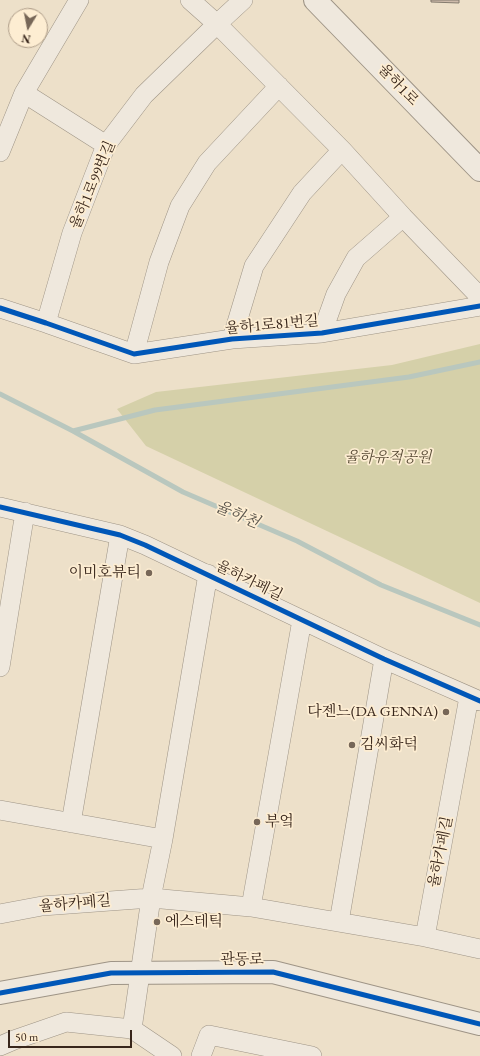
<!DOCTYPE html>
<meta charset="utf-8">
<style>
body{margin:0}
#map{position:relative;width:480px;height:1056px;overflow:hidden;background:#ede0c9;font-family:"EB Garamond",serif}
canvas{display:block}
.north{position:absolute;left:8px;top:8px;width:40px;height:40px;box-sizing:border-box;background:#fdedd2;border:1px solid #ae9d89;border-radius:50%;rotate:190deg;font-size:11px;font-weight:700;line-height:16px;text-align:center;color:#38261b}
.north::after{content:'';display:block;margin:auto;width:14px;height:18px;background:#776758;clip-path:polygon(50% 0,100% 100%,50% 72%,0 100%)}
.scale{position:absolute;left:8px;top:1030px;width:124px;height:18px;box-sizing:border-box;border:2px solid #38261b;border-top:0;padding-left:5px;font-size:12px;line-height:14px;white-space:nowrap;color:#38261b;-webkit-text-stroke:3px #fdedd2;paint-order:stroke}
</style>
<div id="map">
<canvas width="480" height="1056"></canvas>
<div class="north">N</div>
<div class="scale">50 m</div>
</div>
<script>
const g = document.querySelector('canvas').getContext('2d');
g.lineJoin = 'round';
function fillPath(path, color) { g.fillStyle = color; g.fill(path, 'evenodd'); }
const shape = rows => new Path2D(rows.map(r => 'M' + r).join(''));
function strokePath(path, color, width, dash) { g.strokeStyle = color; g.lineWidth = width; g.lineCap = dash ? 'butt' : 'round'; g.setLineDash(dash || []); g.stroke(path); }
function write(font, color, halo, rows, align = 'center') {
  g.font = font + ' "EB Garamond","Noto Serif KR",serif'; g.lineWidth = 3.5; g.setLineDash([]); g.textBaseline = 'middle'; g.strokeStyle = halo; g.fillStyle = color; for (const [text, x, y, turn = 0] of rows) {
    g.save(); g.translate(x, y); g.rotate((+turn || 0) * Math.PI / 180); g.textAlign = isNaN(turn) ? turn : align; if (halo) g.strokeText(text, 0, 0); g.fillText(text, 0, 0); g.restore();
  }
}
fillPath(shape([
 [480,344,480,603,146,446,117,409,156,392,392,365]
]), '#d5d0a9');
strokePath(shape([
 [0,394,73,431,183,492,297,541,381,585,480,625],
 [73,431,155,410,409,377,480,362]
]), '#b9c7be', 5);
const building = shape([
 [431,0,459,0,459,3,431,2,431,0]
]);
fillPath(building, '#cdbaaa');
strokePath(building, '#847b6e', 1);
const minor = shape([
 [190,0,217,24,342,150,403,217,480,297],
 [24,93,106,145],
 [0,152,24,93,79,0],
 [0,308,46,323,134,354,232,339,322,333,480,306],
 [46,323,72,233,106,145,144,95,217,24,243,0],
 [322,333,336,294,356,258,403,217],
 [232,339,254,266,302,193,342,150],
 [134,354,159,262,180,206,207,163,279,86],
 [0,507,120,535,145,545,384,659,480,701],
 [0,667,25,512],
 [0,810,163,839],
 [71,823,120,535],
 [251,907,302,620],
 [0,914,42,906,151,898,251,907,425,937,480,949],
 [339,922,384,659],
 [425,937,469,697],
 [132,1029,151,898,163,839,208,574],
 [0,1046,14,1040,66,1022,132,1029,172,1056],
 [201,1056,209,1035,312,1056]
]);
const tertiary = shape([
 [315,0,480,170],
 [0,993,111,973,273,972,480,1024]
]);
strokePath(minor, '#9e9486', 20);
strokePath(tertiary, '#9e9486', 24);
strokePath(minor, '#efe8dd', 19);
strokePath(tertiary, '#efe8dd', 22);
strokePath(shape([
 [0,308,46,323,134,354,232,339,322,333,480,306],
 [0,507,120,535,145,545,384,659,480,701],
 [0,993,111,973,273,972,480,1024]
]), '#0057b8', 5);
for (const [x, y, r, color] of [
 [149,573,4,"#776758"],
 [446,712,4,"#776758"],
 [352,745,4,"#776758"],
 [257,822,4,"#776758"],
 [157,922,4,"#776758"]
]) { const dot = new Path2D(); dot.arc(x, y, r, 0, 2 * Math.PI); g.fillStyle = color; g.fill(dot); strokePath(dot, '#fdedd2', 1.5); }
write('15px', '#38261b', '#fdedd2', [
 ["율하1로",398,85,46],
 ["율하1로99번길",93,185,-67],
 ["율하1로81번길",272,325,-5],
 ["율하카페길",249,581,26],
 ["율하카페길",441,852,-79],
 ["율하카페길",75,904,-5],
 ["관동로",242,960]
]);
write('italic 15px', '#5a4d38', '#fdedd2', [
 ["율하유적공원",388,458]
]);
write('15px', '#38261b', '#fdedd2', [
 ["이미호뷰티",141,573,"right"],
 ["다젠느(DA GENNA)",438,712,"right"],
 ["김씨화덕",360,745],
 ["부엌",265,822],
 ["에스테틱",165,922]
], 'left');
write('italic 16px', '#58534a', '#fdedd2', [
 ["율하천",237,515,23]
]);
</script>
